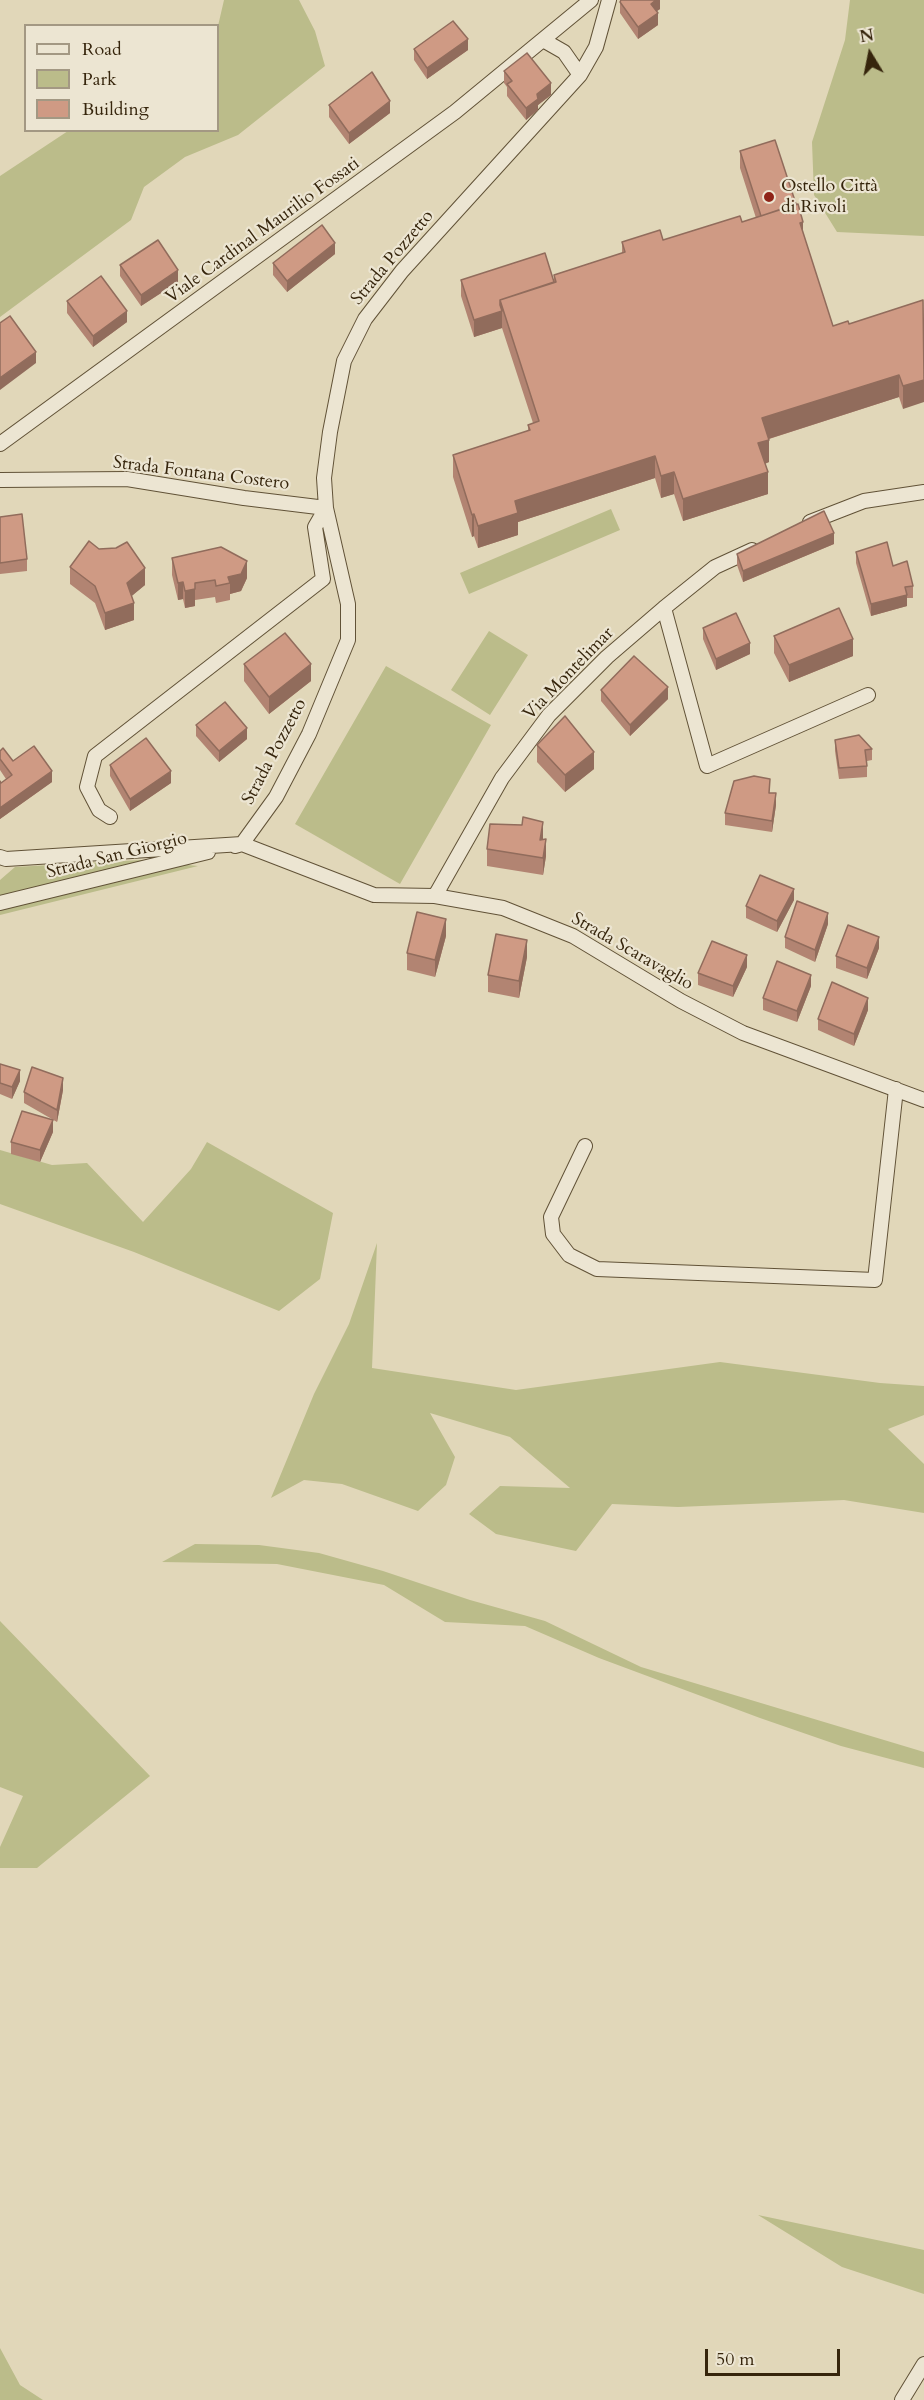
<!DOCTYPE html>
<meta charset="utf-8">
<style>
body{margin:0}
#map{position:relative;width:924px;height:2400px;overflow:hidden;background:#e1d7b9;font-family:Cardo,serif}
canvas{display:block}
.legend{position:absolute;left:24px;top:24px;width:195px;height:108px;box-sizing:border-box;background:#ece5d2;border:2px solid #a39883;margin:0;padding:8px 10px;list-style:none;font-size:18px;color:#36250c}
.legend li{display:flex;align-items:center;gap:12px;height:30px}
.legend b{width:30px;border:2px solid #a39883}
.north{position:absolute;left:840px;top:24px;width:60px;height:60px;-webkit-text-stroke:4px #ece5d2;paint-order:stroke;rotate:350deg;font-size:16px;font-weight:700;line-height:24px;text-align:center;color:#36250c}
.north::after{content:'';display:block;margin:auto;width:21px;height:27px;background:#36250c;clip-path:polygon(50% 0,100% 100%,50% 72%,0 100%)}
.scale{position:absolute;left:705px;top:2349px;width:135px;height:27px;box-sizing:border-box;border:3px solid #36250c;border-top:0;padding-left:8px;font-size:18px;line-height:21px;white-space:nowrap;color:#36250c;-webkit-text-stroke:4px #ece5d2;paint-order:stroke}
</style>
<div id="map">
<canvas width="924" height="2400"></canvas>
<ul class="legend">
<li><b style="height:8px;background:#ece5d2"></b>Road</li>
<li><b style="height:16px;background:#bbbc8a"></b>Park</li>
<li><b style="height:16px;background:#cf9a84"></b>Building</li>
</ul>
<div class="north">N</div>
<div class="scale">50 m</div>
</div>
<script>
const g = document.querySelector('canvas').getContext('2d');
g.lineJoin = 'round';
function fillPath(path, color) { g.fillStyle = color; g.fill(path, 'evenodd'); }
const shape = rows => new Path2D(rows.map(r => 'M' + r).join(''));
function strokePath(path, color, width, dash) { g.strokeStyle = color; g.lineWidth = width; g.lineCap = dash ? 'butt' : 'round'; g.setLineDash(dash || []); g.stroke(path); }
function write(font, color, halo, rows, align = 'center') {
  g.font = font + ' Cardo,serif'; g.lineWidth = 4.5; g.setLineDash([]); g.textBaseline = 'middle'; g.strokeStyle = halo; g.fillStyle = color; for (const [text, x, y, turn = 0] of rows) {
    g.save(); g.translate(x, y); g.rotate((+turn || 0) * Math.PI / 180); g.textAlign = isNaN(turn) ? turn : align; if (halo) g.strokeText(text, 0, 0); g.fillText(text, 0, 0); g.restore();
  }
}
fillPath(shape([
 [224,0,299,0,315,31,325,66,238,135,185,157,144,187,131,220,0,317,0,176,68,131,218,130,218,26],
 [850,0,924,0,924,236,837,232,814,195,812,142,845,40],
 [611,509,620,530,469,594,460,573],
 [489,631,528,655,490,715,451,690],
 [386,666,491,725,400,884,295,824],
 [140,860,198,866,0,915,0,880,15,867],
 [207,1142,333,1213,320,1279,279,1311,134,1252,0,1204,0,1150,52,1165,87,1163,143,1222,191,1169],
 [377,1243,372,1368,516,1390,720,1362,880,1383,924,1386,924,1415,888,1429,924,1464,924,1513,844,1500,678,1507,612,1504,576,1551,496,1534,469,1514,500,1486,570,1488,510,1437,430,1413,455,1457,446,1485,418,1511,342,1484,304,1480,271,1498,314,1394,349,1324],
 [195,1544,259,1545,319,1553,383,1571,470,1600,545,1621,641,1667,924,1752,924,1768,841,1746,760,1718,599,1658,525,1626,445,1622,384,1585,277,1564,162,1562],
 [0,1621,150,1776,37,1868,0,1868,0,1847,23,1796,0,1787],
 [758,2215,924,2250,924,2294,842,2267],
 [0,2348,20,2385,43,2400,0,2400]
]), '#bbbc8a');
const street = shape([
 [543,40,564,52,580,75],
 [0,444,455,112,591,0],
 [0,480,127,479,244,498,326,508],
 [810,522,864,501,924,492],
 [664,608,707,766,868,695],
 [110,817,99,810,87,787,95,756,323,579,315,527,326,508],
 [235,846,242,844,374,895,435,896,503,908,573,936,681,1001,743,1033,924,1100],
 [0,857,6,859,242,844,276,797,309,734,348,640,348,604,326,508,324,478,330,432,344,361,365,319,402,271,580,75,596,47,609,0],
 [435,896,502,778,549,715,607,657,664,608,715,567,752,550],
 [0,903,208,852],
 [585,1146,551,1217,553,1234,569,1255,597,1269,875,1280,896,1089],
 [902,2400,924,2364]
]);
strokePath(street, '#615237', 16);
strokePath(street, '#ece5d2', 14);
fillPath(shape([
 [660,0,660,9,657,11,658,25,638,39,620,13,620,2],
 [414,49,468,50,427,79,414,60],
 [504,71,551,95,538,105,538,110,526,120,507,96,507,87,504,83],
 [329,105,390,113,349,144,329,117],
 [740,151,803,233,833,326,849,324,923,300,903,409,899,397,769,439,769,462,765,464,768,494,683,521,674,494,661,498,655,478,518,522,518,535,478,548,474,536,472,537,453,477,453,455,528,431,528,425,533,423,502,328,474,337,461,296,461,280,554,281,554,275,622,253,622,242,663,240,742,222,756,218,740,168],
 [335,254,287,292,273,275,273,263],
 [120,265,178,282,141,306,120,276],
 [67,301,127,322,93,347,67,313],
 [0,517,27,559,27,571,0,574],
 [834,544,743,582,737,565,737,554],
 [856,552,893,566,913,586,913,598,907,598,907,606,871,616,856,563],
 [172,558,247,578,241,591,230,594,230,600,216,603,215,597,195,600,195,606,185,608,183,599,178,600,172,575],
 [70,567,145,585,131,596,134,620,105,630,95,603,70,584],
 [703,628,750,654,716,670,703,639],
 [774,636,853,656,789,682,774,653],
 [244,664,311,681,269,714,244,681],
 [601,690,668,699,630,736,601,701],
 [196,725,247,739,219,762,196,736],
 [835,740,872,749,872,760,867,761,867,777,839,779,835,751],
 [537,745,594,769,565,792,537,762],
 [0,751,13,761,52,782,0,819,0,781,1,783,6,779,0,770],
 [110,765,171,783,130,811,110,776],
 [770,793,776,805,772,832,725,825,725,813],
 [543,839,546,856,543,875,487,866,487,849],
 [794,900,777,932,746,918,746,906],
 [828,924,815,962,785,948,785,937],
 [446,936,435,977,407,970,407,953],
 [879,948,867,979,836,968,836,956],
 [527,957,519,998,488,992,488,975],
 [747,967,733,997,698,985,698,973],
 [811,986,797,1022,763,1010,763,998],
 [868,1010,854,1046,818,1030,818,1019],
 [0,1064,20,1081,12,1099,0,1094],
 [63,1090,57,1122,24,1103,24,1092],
 [53,1132,40,1162,11,1154,11,1142]
]), '#b28472');
fillPath(shape([
 [656,0,660,0,660,9,651,15,651,4],
 [658,13,658,25,638,39,638,27],
 [468,39,468,50,427,79,427,68],
 [551,83,551,95,538,105,538,110,526,120,526,108,537,94],
 [390,101,390,113,349,144,349,133],
 [803,222,803,244,800,223],
 [335,243,335,254,287,292,287,281],
 [178,270,178,282,141,306,141,295],
 [127,311,127,322,93,347,93,336],
 [502,311,502,328,474,337,474,320],
 [36,352,36,363,0,390,0,378],
 [899,375,899,397,762,441,762,418],
 [924,380,924,402,903,409,903,386],
 [769,440,769,462,758,466,758,443],
 [655,456,655,478,518,522,518,535,478,548,478,526,515,501],
 [674,472,674,494,661,498,661,476],
 [768,472,768,494,683,521,683,499],
 [474,514,474,536,472,537,472,515],
 [834,533,834,544,743,582,743,571],
 [247,561,247,578,241,591,230,594,230,583,228,577],
 [145,568,145,585,127,600,127,583],
 [183,582,183,599,178,600,178,583],
 [195,589,195,606,185,608,185,591],
 [907,595,907,606,871,616,871,604],
 [134,603,134,620,105,630,105,613],
 [853,639,853,656,789,682,789,665],
 [750,643,750,654,716,670,716,659],
 [311,664,311,681,269,714,269,697],
 [668,687,668,699,630,736,630,725],
 [247,728,247,739,219,762,219,751],
 [594,752,594,769,565,792,565,775],
 [52,771,52,782,0,819,0,808],
 [171,771,171,783,130,811,130,799],
 [776,793,776,805,772,832,772,821],
 [543,822,543,839,540,840],
 [546,839,546,856,543,875,543,858],
 [794,889,794,900,777,932,777,921],
 [828,913,828,924,815,962,815,950],
 [446,919,446,936,435,977,435,960],
 [879,937,879,948,867,979,867,968],
 [527,940,527,957,519,998,519,981],
 [747,955,747,967,733,997,733,986],
 [811,975,811,986,797,1022,797,1011],
 [868,998,868,1010,854,1046,854,1034],
 [20,1070,20,1081,12,1099,12,1087],
 [63,1078,63,1090,57,1122,57,1110],
 [53,1120,53,1132,40,1162,40,1150]
]), '#916c5c');
const building = shape([
 [621,0,656,0,651,4,658,13,638,27,620,2,621,0],
 [453,21,468,39,427,68,414,49,453,21],
 [527,53,551,83,537,94,538,99,526,108,507,84,512,81,504,71,527,53],
 [372,72,390,101,349,133,329,105,372,72],
 [775,140,796,204,761,216,740,151,775,140],
 [798,204,803,222,800,223,833,326,848,321,849,324,923,300,924,380,903,386,899,375,762,418,769,440,758,443,768,472,683,499,674,472,661,476,655,456,515,501,518,513,478,526,474,514,472,515,453,455,530,430,528,425,539,421,500,300,556,282,554,275,625,252,622,242,660,230,663,240,740,216,742,222,798,204],
 [322,225,335,243,287,281,273,263,322,225],
 [158,240,178,270,141,295,120,265,158,240],
 [545,253,554,282,500,300,500,305,502,311,474,320,461,280,545,253],
 [101,276,127,311,93,336,67,301,101,276],
 [10,316,36,352,0,378,0,323,10,316],
 [824,511,834,533,743,571,737,554,824,511],
 [22,514,27,559,0,563,0,517,22,514],
 [89,541,99,549,116,548,127,542,145,568,127,583,134,603,105,613,95,586,70,567,89,541],
 [887,542,893,566,907,561,913,586,905,587,907,595,871,604,856,552,887,542],
 [221,547,247,561,241,574,228,577,230,583,216,586,215,580,195,583,195,589,185,591,183,582,178,583,172,558,221,547],
 [839,608,853,639,789,665,774,636,839,608],
 [736,613,750,643,716,659,703,628,736,613],
 [285,633,311,664,269,697,244,664,285,633],
 [634,656,668,687,630,725,601,690,634,656],
 [225,702,247,728,219,751,196,725,225,702],
 [565,716,594,752,565,775,537,745,565,716],
 [859,735,872,749,865,750,867,766,839,768,835,740,859,735],
 [146,738,171,771,130,799,110,765,146,738],
 [34,746,52,771,0,808,0,781,1,783,12,775,0,759,0,751,3,748,13,761,34,746],
 [754,776,770,779,769,793,776,793,772,821,725,813,734,781,754,776],
 [523,817,543,822,540,840,546,839,543,858,487,849,490,824,522,825,523,817],
 [760,875,794,889,777,921,746,906,760,875],
 [797,901,828,913,815,950,785,937,797,901],
 [417,912,446,919,435,960,407,953,417,912],
 [848,925,879,937,867,968,836,956,848,925],
 [496,934,527,940,519,981,488,975,496,934],
 [712,941,747,955,733,986,698,973,712,941],
 [777,961,811,975,797,1011,763,998,777,961],
 [832,982,868,998,854,1034,818,1019,832,982],
 [0,1064,20,1070,12,1087,0,1083,0,1064],
 [32,1067,63,1078,57,1110,24,1092,32,1067],
 [22,1111,53,1120,40,1150,11,1142,22,1111]
]);
fillPath(building, '#cf9a84');
strokePath(building, '#916c5c', 1.5);
for (const [x, y, r, color] of [
 [769,197,6,"#8f2418"]
]) { const dot = new Path2D(); dot.arc(x, y, r, 0, 2 * Math.PI); g.fillStyle = color; g.fill(dot); strokePath(dot, '#ece5d2', 2); }
write('18px', '#36250c', '#ece5d2', [
 ["Ostello Città",781,187],
 ["di Rivoli",781,208]
], 'left');
write('18px', '#36250c', '#ece5d2', [
 ["Viale Cardinal Maurilio Fossati",263,231,-36],
 ["Strada Pozzetto",393,258,-50],
 ["Strada Fontana Costero",201,474,7],
 ["Via Montelimar",569,674,-46],
 ["Strada Pozzetto",275,752,-62],
 ["Strada San Giorgio",117,856,-14],
 ["Strada Scaravaglio",632,952,30]
]);
</script>
